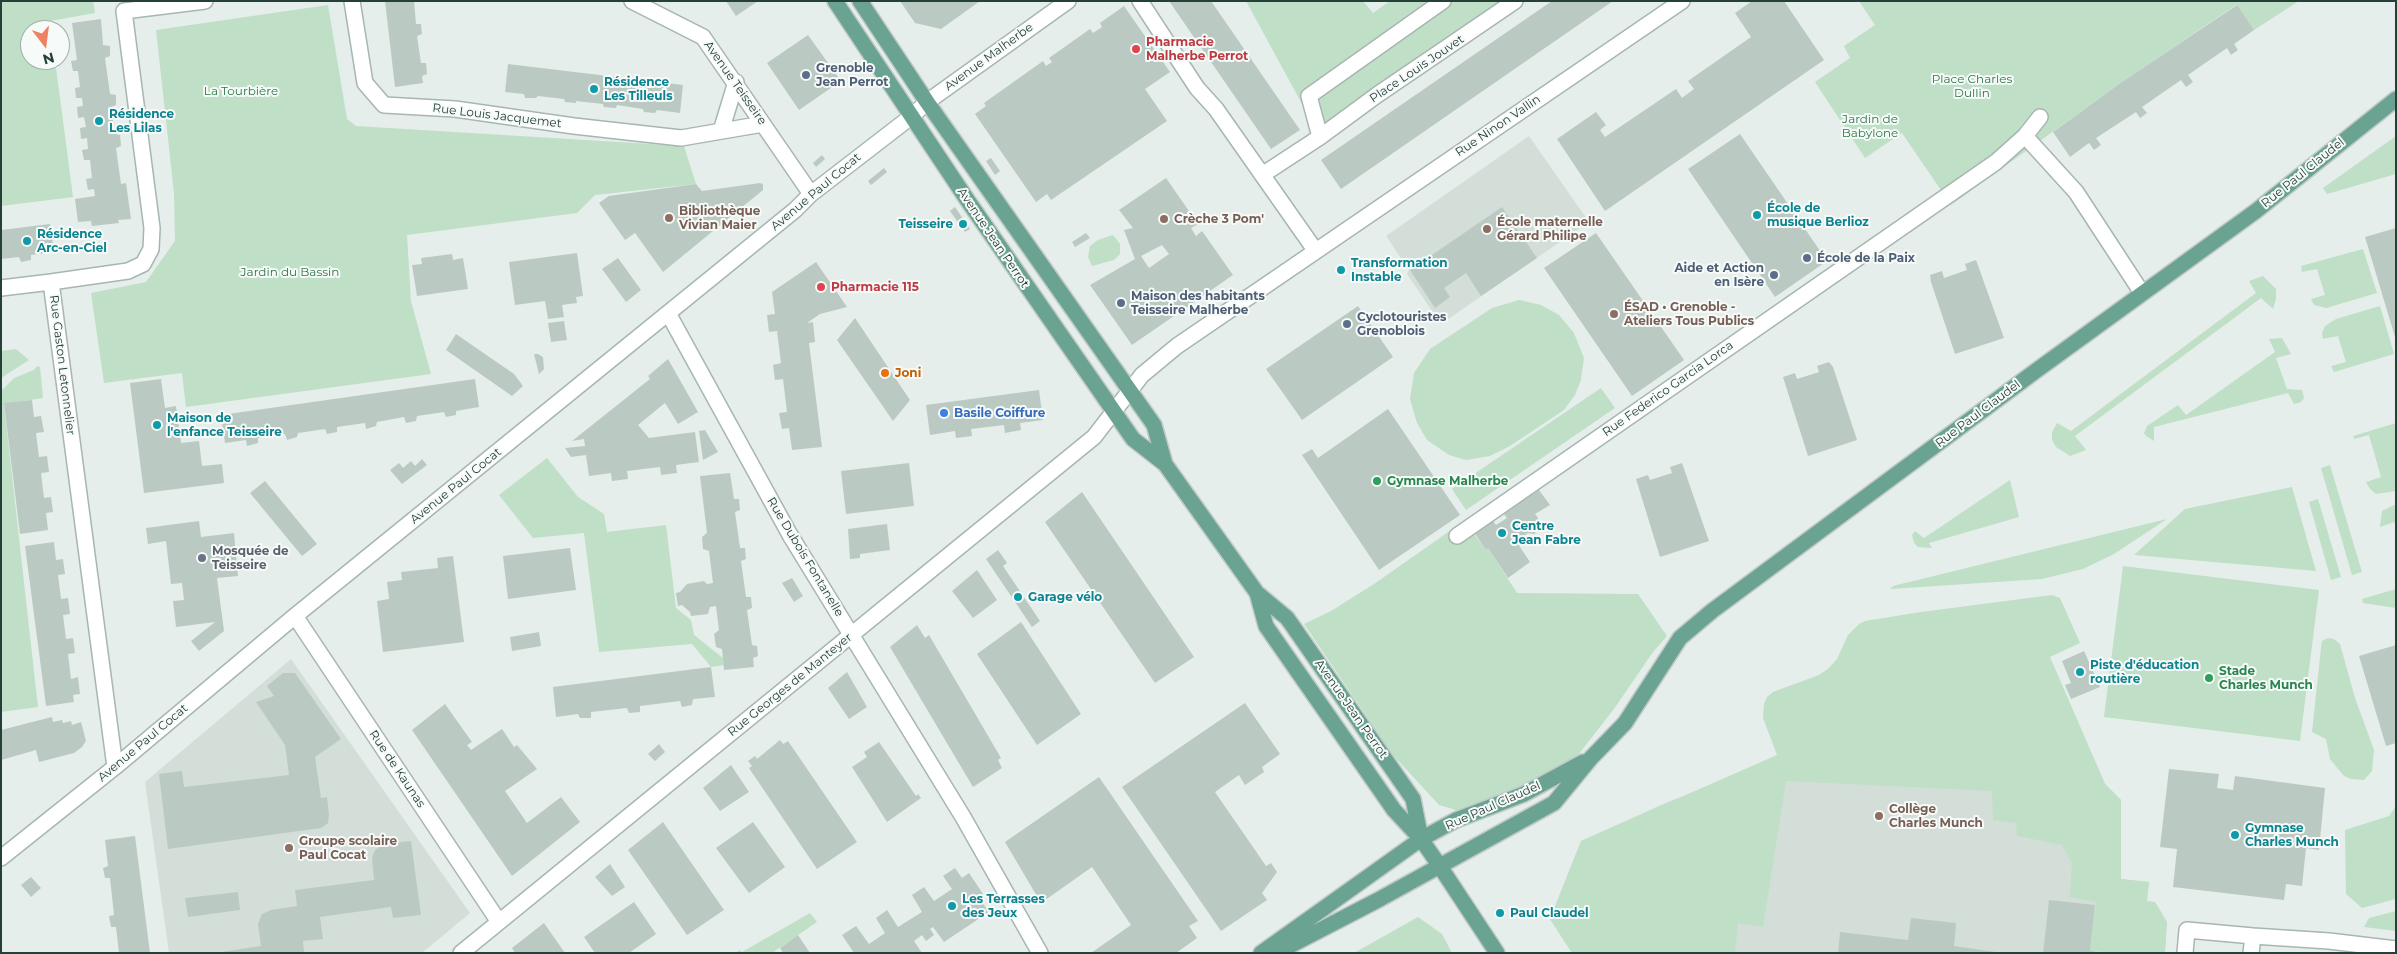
<!DOCTYPE html>
<meta charset="utf-8">
<style>
body{margin:0}
#map{position:relative;width:2397px;height:954px;overflow:hidden;background:#e5eeea;font-family:Montserrat,sans-serif}
canvas{display:block}
.frame{position:absolute;inset:0;border:2px solid #244038;pointer-events:none}
.north{position:absolute;left:20px;top:20px;width:50px;height:50px;box-sizing:border-box;background:#f6faf8;border:1px solid #a2b0ab;border-radius:50%;rotate:165deg;font-size:14px;font-weight:700;line-height:20px;text-align:center;color:#244038}
.north::after{content:'';display:block;margin:auto;width:18px;height:22px;background:#f08062;clip-path:polygon(50% 0,100% 100%,50% 72%,0 100%)}
</style>
<div id="map">
<canvas width="2397" height="954"></canvas>
<div class="frame"></div>
<div class="north">N</div>
</div>
<script>
const g = document.querySelector('canvas').getContext('2d');
g.lineJoin = 'round';
function fillPath(path, color) { g.fillStyle = color; g.fill(path, 'evenodd'); }
const shape = rows => new Path2D(rows.map(r => 'M' + r).join(''));
function strokePath(path, color, width, dash) { g.strokeStyle = color; g.lineWidth = width; g.lineCap = dash ? 'butt' : 'round'; g.setLineDash(dash || []); g.stroke(path); }
function write(font, color, halo, rows, align = 'center') {
  g.font = font + ' Montserrat,sans-serif'; g.lineWidth = 4; g.setLineDash([]); g.textBaseline = 'middle'; g.strokeStyle = halo; g.fillStyle = color; for (const [text, x, y, turn = 0] of rows) {
    g.save(); g.translate(x, y); g.rotate((+turn || 0) * Math.PI / 180); g.textAlign = isNaN(turn) ? turn : align; if (halo) g.strokeText(text, 0, 0); g.fillText(text, 0, 0); g.restore();
  }
}
fillPath(shape([
 [1529,136,1589,222,1441,324,1407,274,1409,270,1386,236],
 [2049,656,2105,784,2121,800,2121,879,2149,882,2147,901,2155,902,2167,922,2165,953,1572,953,1550,919,1581,841,1665,803],
 [291,659,470,913,422,953,169,953,145,782]
]), '#d4ded9');
fillPath(shape([
 [1,1,93,1,95,13,50,21,51,30,30,30,30,60,55,60,73,197,1,206],
 [1246,1,1363,1,1373,13,1390,1,1514,1,1320,137],
 [1859,1,2299,1,2254,30,2236,5,2119,84,1951,205,1902,133,1865,158,1815,82,1850,58,1844,46,1875,25],
 [328,5,347,119,356,126,684,146,696,184,595,195,577,213,407,235,411,301,431,374,186,407,182,373,104,383,91,293,146,282,175,241,174,193,156,30],
 [2396,136,2396,174,2327,194,2323,188],
 [1113,235,1120,244,1120,254,1114,260,1092,266,1088,257,1090,246,1098,240],
 [2363,249,2377,293,2326,308,2314,305,2311,299,2325,295,2317,269,2302,272,2301,266],
 [2263,276,2276,289,2276,299,2273,309,2261,298,2075,436,2086,450,2070,456,2056,447,2052,440,2052,432,2057,423,2071,431,2256,293,2249,281],
 [1519,300,1541,305,1559,315,1574,333,1584,358,1581,380,1575,395,1564,410,1510,446,1490,456,1466,460,1449,455,1427,440,1417,423,1410,399,1414,373,1430,349,1492,308],
 [2380,306,2394,354,2334,372,2331,366,2346,362,2338,336,2323,339,2322,333,2325,326,2336,319],
 [2282,338,2291,354,2276,358,2287,389,2302,390,2304,398,2301,402,2294,404,2288,393,2154,427,2154,441,2146,436,2144,433,2147,426,2178,405,2186,415,2275,352,2269,339],
 [16,349,29,360,1,378,1,351],
 [37,366,40,367,43,398,4,404,38,707,1,712,1,391,14,378,34,370],
 [1601,388,1615,408,1466,510,1452,489],
 [2396,423,2396,491,2376,494,2370,489,2366,482,2381,477,2369,435,2354,439,2353,436],
 [547,458,578,497,604,514,607,532,666,525,676,608,691,620,694,635,723,658,724,665,711,667,692,644,599,652,584,533,533,538,499,495],
 [2330,465,2362,572,2352,575,2321,468],
 [2010,480,2019,517,1929,543,1932,548,1918,547,1914,543,1912,535,1915,531,1924,538],
 [2292,487,2316,571,2134,555,2185,509],
 [2318,499,2341,577,2331,580,2309,502],
 [2396,504,2396,526,2394,522,2380,527,2382,511],
 [2167,519,2114,554,2083,569,2042,579,1890,589,1893,586],
 [1464,521,1486,550,1488,548,1517,593,1638,594,1667,636,1653,652,1614,709,1578,755,1532,782,1481,805,1456,810,1439,805,1393,755,1304,624,1331,611,1374,584],
 [2123,566,2319,590,2300,741,2104,717],
 [2396,589,2396,608,2363,603,2362,599],
 [2052,595,2060,598,2080,643,2050,657,2105,784,2121,800,2121,879,2149,882,2147,901,2155,902,2167,922,2165,953,2109,953,2090,950,2096,902,2070,897,2072,863,2062,845,2017,836,2016,823,1993,820,1992,791,1786,781,1763,927,1738,923,1735,953,1572,953,1550,919,1581,841,1777,755,1763,718,1764,704,1767,697,1773,692,1819,675,1829,668,1837,659,1848,635,1859,624,1865,621,1921,612],
 [2328,638,2334,639,2340,644,2355,698,2374,750,2372,771,2364,780,2351,779,2344,776,2330,759,2326,739,2312,732,2321,648,2322,641],
 [2396,806,2396,899,2362,908,2346,894,2345,830,2389,816],
 [2396,911,2396,931,2364,927,2369,918],
 [810,913,817,922,772,953,735,953,740,950,742,952],
 [1418,917,1442,934,1452,953,1354,953]
]), '#bfdfc7');
fillPath(shape([
 [385,1,414,1,416,24,421,24,422,34,417,36,421,63,426,63,427,74,422,76,423,83,395,87],
 [726,1,758,1,736,16],
 [900,1,980,1,941,29,915,23],
 [1169,1,1211,1,1300,130,1271,149],
 [1552,1,1613,1,1341,189,1321,160],
 [1752,1,1784,1,1824,60,1605,211,1557,139,1596,112,1606,125,1600,130,1605,137,1676,89,1682,98,1694,89,1688,81,1751,37,1735,13],
 [2237,5,2254,30,2234,44,2238,50,2231,55,2227,48,2188,75,2193,82,2186,87,2181,80,2142,107,2147,113,2140,118,2136,112,2096,138,2101,145,2094,150,2089,143,2070,157,2053,132,2119,84],
 [1124,6,1170,72,1145,89,1167,121,1051,200,1047,194,1036,202,975,114,986,106,984,103,1043,61,1046,66,1052,62,1049,58,1090,29,1093,33,1102,27,1100,23],
 [101,19,103,45,110,46,110,56,105,58,110,94,116,95,116,105,111,107,115,134,120,135,121,146,116,148,121,184,126,183,131,219,118,220,119,223,92,226,91,221,78,222,75,199,95,196,94,189,88,190,86,179,92,178,90,160,84,160,82,150,88,149,87,138,81,139,80,128,86,127,84,117,78,118,77,107,83,106,82,98,76,98,75,88,80,87,78,71,73,71,71,61,77,60,72,23],
 [808,35,841,81,799,110,767,63],
 [508,64,683,85,680,113,657,110,655,113,644,112,643,109,617,105,616,108,604,107,603,104,576,101,576,103,565,102,564,99,538,96,536,98,525,98,524,94,505,92],
 [1740,134,1827,261,1775,297,1688,169],
 [822,155,825,159,816,167,813,163],
 [991,158,1000,171,995,175,986,161],
 [884,168,887,172,871,185,868,181],
 [1166,178,1198,224,1191,228,1196,236,1202,231,1233,275,1132,345,1090,285,1135,259,1124,230,1133,228,1119,210],
 [1162,245,1169,254,1149,268,1141,256],
 [760,183,763,184,763,190,663,272,635,233,625,240,599,203,609,196,696,184,702,191],
 [955,207,970,229,965,232,950,211],
 [1502,207,1537,258,1481,296,1466,273,1444,288,1450,297,1435,308,1410,270],
 [50,224,54,252,31,255,31,260,21,262,19,257,1,259,1,230],
 [2396,228,2396,337,2395,337,2365,237],
 [1086,233,1090,238,1075,247,1072,242],
 [1596,233,1684,360,1632,396,1544,268],
 [577,253,583,296,576,297,577,303,562,305,564,317,548,319,545,301,515,305,509,262],
 [452,254,453,260,463,258,468,289,417,296,412,265,422,264,421,258],
 [618,258,641,290,626,302,602,269],
 [1976,260,2004,338,1955,354,1931,282,1930,275,1942,271,1944,278,1967,270,1965,264],
 [816,262,847,307,820,314,807,323,813,322,815,342,809,343,822,447,792,450,789,428,782,429,779,413,787,412,783,379,775,380,773,365,781,363,777,331,769,332,767,315,775,314,772,292],
 [1358,306,1393,357,1302,420,1266,369],
 [855,318,910,400,893,421,837,340],
 [564,321,567,340,551,342,548,323],
 [456,334,514,374,523,386,512,396,446,350],
 [534,354,538,354,543,357,544,369,539,374],
 [668,359,698,412,678,424,665,403,638,425,649,438,695,432,699,462,676,465,677,473,661,475,660,467,627,471,628,479,612,481,611,473,589,476,586,455,571,457,565,448,585,446,584,439,572,441,650,379,648,376],
 [1829,362,1833,367,1857,440,1808,456,1783,377,1795,373,1797,379,1819,372,1817,366],
 [161,379,165,408,176,406,181,443,199,441,202,466,222,464,224,483,144,493,130,383],
 [475,379,479,407,456,411,456,415,446,417,444,412,417,416,416,421,406,423,404,417,377,422,376,426,366,429,365,423,337,427,337,432,327,434,325,429,298,433,297,437,287,440,285,434,258,438,258,443,247,446,246,440,225,443,221,415],
 [1039,390,1043,420,1020,423,1021,430,1005,433,1004,425,971,429,972,436,956,438,955,431,930,435,926,405],
 [32,400,34,417,41,416,44,432,36,433,39,457,47,456,49,472,41,473,44,498,51,497,53,512,46,513,48,530,20,534,4,403],
 [1388,409,1460,515,1379,570,1302,455,1312,449,1318,458],
 [705,430,718,452,703,460,699,431],
 [422,459,427,465,402,484,390,470,399,463,403,468,411,461,415,466],
 [909,463,914,506,846,514,841,471],
 [1682,463,1709,541,1660,557,1636,479,1648,475,1650,480,1672,473,1670,467],
 [730,473,734,499,739,499,740,510,735,512,740,548,745,548,746,559,741,561,746,597,751,597,752,608,747,610,752,645,757,646,758,656,753,658,754,667,724,670,722,649,716,647,714,634,719,630,716,606,710,607,708,614,691,616,690,612,682,605,678,606,676,593,680,592,687,584,704,581,707,584,713,583,709,551,703,549,702,537,707,533,700,476],
 [265,481,317,544,302,556,250,493],
 [1539,490,1550,505,1535,514,1538,518,1535,534,1528,533,1516,541,1530,562,1508,578,1488,548,1486,550,1475,534,1493,521,1496,525,1507,518,1504,514],
 [1082,492,1194,657,1155,683,1045,522],
 [199,521,201,537,234,533,238,576,217,578,224,631,199,651,191,641,215,622,176,627,173,601,184,600,182,583,171,584,166,541,148,544,146,528],
 [887,524,890,550,860,554,860,558,850,559,848,529],
 [54,542,56,560,63,559,65,574,58,575,61,599,68,598,70,614,63,615,66,639,73,638,75,653,68,654,71,679,78,677,80,694,73,695,74,702,46,706,25,546],
 [570,548,576,590,508,599,503,556],
 [998,550,1007,563,1003,566,1040,621,1032,627,986,559],
 [453,556,464,642,383,652,377,601,389,599,387,582,402,580,401,572,438,568,437,558],
 [977,570,997,600,973,618,952,591],
 [792,578,803,596,794,602,782,583],
 [1021,622,1081,714,1037,745,977,654],
 [917,625,925,638,929,635,1001,758,998,760,1002,768,973,787,890,647],
 [539,632,541,646,512,651,510,637],
 [2396,645,2396,743,2386,746,2359,656],
 [2084,651,2100,687,2071,699,2065,685,2071,683,2062,661],
 [711,667,715,697,693,699,692,705,682,707,680,701,640,706,640,712,629,713,627,708,591,712,591,718,580,718,578,714,556,717,553,687],
 [847,672,867,707,849,719,828,688],
 [283,673,295,673,341,739,315,757,321,798,327,797,329,815,328,823,321,828,168,849,159,774,182,771,184,787,289,775,285,745,256,702,274,696,267,686],
 [1245,703,1280,754,1262,767,1264,772,1245,785,1239,775,1215,792,1266,866,1271,863,1277,872,1262,893,1267,900,1221,931,1122,787],
 [445,704,472,742,467,745,471,750,502,729,514,747,517,745,537,769,505,791,527,823,561,797,580,822,512,876,412,730],
 [52,717,53,722,62,720,63,723,71,721,72,725,81,722,86,741,82,747,74,753,39,762,36,750,1,760,1,730],
 [780,740,783,744,788,741,857,842,817,869,749,768,752,766,748,761,755,756,757,759],
 [879,742,916,796,918,794,921,798,887,822,852,767,867,757,864,752],
 [659,744,665,752,655,761,648,754],
 [731,765,749,792,720,811,703,788],
 [2169,769,2219,774,2217,788,2233,790,2235,776,2325,788,2319,850,2306,848,2302,886,2286,884,2284,900,2173,887,2177,849,2160,847],
 [1099,777,1198,921,1189,926,1197,938,1176,953,1091,953,1131,925,1092,867,1041,903,1005,842],
 [663,822,724,910,687,935,628,850],
 [753,822,785,867,749,893,716,848],
 [135,836,150,953,119,953,116,927,111,927,109,916,114,915,110,878,105,878,103,868,108,866,105,840],
 [411,841,421,915,393,918,391,907,320,917,323,939,303,941,304,953,215,953,261,946,258,924,262,914,271,910,297,906,295,890,374,880,372,858,375,850,384,844],
 [610,864,625,887,612,896,595,877],
 [955,868,962,878,969,873,983,894,978,897,989,912,944,942,933,927,930,929,934,935,926,941,922,935,914,941,922,953,854,953,842,935,856,926,869,944,885,933,876,918,887,910,898,927,922,912,912,895,924,887,934,901,952,889,943,876],
 [31,877,41,888,31,897,21,885],
 [238,892,240,910,188,917,185,898],
 [2049,900,2095,905,2090,950,2099,953,2043,953],
 [634,902,656,934,629,953,595,953,584,937],
 [1499,907,1505,916,1501,919,1494,910],
 [1911,918,1956,923,1954,946,2003,953,1838,953,1840,932,1908,940],
 [544,923,565,953,515,953,512,948],
 [798,935,810,953,783,953,780,948]
]), '#bbc9c3');
const minor = shape([
 [352,1,365,83,384,105,455,109,574,126,681,138,763,124],
 [632,1,703,37,811,194],
 [1140,1,1197,88,1216,109,1315,250],
 [2040,117,2025,136,2076,192,2142,293],
 [721,131,736,82],
 [1320,137,1377,95,1515,1],
 [1262,175,1320,137,1309,96,1443,1],
 [1,288,51,282],
 [668,313,790,535,963,817,1040,953],
 [1457,536,1996,162,2025,136],
 [295,616,499,922],
 [115,767,51,282,128,271,143,264,151,249,152,228,124,11,205,1],
 [1,858,115,767,295,616,795,210,811,194,912,116,927,102,1068,1],
 [2253,936,2329,941,2396,949],
 [461,953,1094,437,1142,375,1177,346,1682,1],
 [2185,953,2187,930,2253,936,2251,953]
]);
const major = shape([
 [835,1,968,201,1133,439,1165,464,1257,593,1287,618,1292,625,1413,799,1421,839],
 [860,1,927,102,1154,425,1165,464],
 [1257,593,1266,626,1394,810,1421,839,1439,865,1497,953],
 [1261,953,1421,839,1456,820,1524,794,1583,762],
 [1276,953,1378,900,1554,803,1591,758,1625,723,1680,638,1712,611,2037,370,2256,211,2396,99]
]);
strokePath(minor, '#a7b6b1', 18);
strokePath(major, '#c2cac7', 18);
strokePath(minor, '#fff', 15);
strokePath(major, '#6ba393', 15);
for (const [x, y, r, color] of [
 [1136,49,5,"#e0444e"],
 [806,75,5,"#5c6f8a"],
 [594,89,5,"#0f9aa8"],
 [99,121,5,"#0f9aa8"],
 [1757,215,5,"#0f9aa8"],
 [669,218,5,"#8d6e63"],
 [1164,219,5,"#8d6e63"],
 [963,224,5,"#0f9aa8"],
 [1487,229,5,"#8d6e63"],
 [27,241,5,"#0f9aa8"],
 [1807,258,5,"#5c6f8a"],
 [1341,270,5,"#0f9aa8"],
 [1774,275,5,"#5c6f8a"],
 [821,287,5,"#e0444e"],
 [1121,303,5,"#5c6f8a"],
 [1614,314,5,"#8d6e63"],
 [1347,324,5,"#5c6f8a"],
 [885,373,5,"#e8710a"],
 [944,413,5,"#3f7fe0"],
 [157,425,5,"#0f9aa8"],
 [1377,481,5,"#2e9e5b"],
 [1502,533,5,"#0f9aa8"],
 [202,558,5,"#6b7280"],
 [1018,597,5,"#0f9aa8"],
 [2080,672,5,"#0f9aa8"],
 [2209,678,5,"#2e9e5b"],
 [1879,816,5,"#8d6e63"],
 [2235,835,5,"#0f9aa8"],
 [289,848,5,"#8d6e63"],
 [952,906,5,"#0f9aa8"],
 [1500,913,5,"#0f9aa8"]
]) { const dot = new Path2D(); dot.arc(x, y, r, 0, 2 * Math.PI); g.fillStyle = color; g.fill(dot); strokePath(dot, '#f6faf8', 2); }
write('bold 12px', '#be3a42', '#f6faf8', [
 ["Pharmacie",1146,42],
 ["Malherbe Perrot",1146,56],
 ["Pharmacie 115",831,287]
], 'left');
write('12px', '#244038', '#f6faf8', [
 ["Avenue Malherbe",989,57,-36],
 ["Place Louis Jouvet",1417,69,-34],
 ["Avenue Teisseire",735,83,55],
 ["Rue Louis Jacquemet",497,116,7],
 ["Rue Ninon Vallin",1498,126,-34],
 ["Rue Paul Claudel",2303,173,-39],
 ["Avenue Paul Cocat",816,192,-40],
 ["Avenue Jean Perrot",993,238,56],
 ["Rue Gaston Letonnelier",62,365,83],
 ["Rue Federico Garcia Lorca",1668,389,-35],
 ["Rue Paul Claudel",1978,414,-37],
 ["Avenue Paul Cocat",456,486,-39],
 ["Rue Dubois Fontanelle",805,557,59],
 ["Rue Georges de Manteyer",790,685,-39],
 ["Avenue Jean Perrot",1351,709,55],
 ["Avenue Paul Cocat",143,743,-40],
 ["Rue de Kaunas",397,769,56],
 ["Rue Paul Claudel",1493,806,-24]
]);
write('bold 12px', '#4e5e75', '#f6faf8', [
 ["Grenoble",816,68],
 ["Jean Perrot",816,82],
 ["École de la Paix",1817,258],
 ["Aide et Action",1764,268,"right"],
 ["en Isère",1764,282,"right"],
 ["Maison des habitants",1131,296],
 ["Teisseire Malherbe",1131,310],
 ["Cyclotouristes",1357,317],
 ["Grenoblois",1357,331]
], 'left');
write('12px', '#2f7748', '#f6faf8', [
 ["Place Charles",1972,79],
 ["Dullin",1972,93],
 ["La Tourbière",241,91],
 ["Jardin de",1870,119],
 ["Babylone",1870,133],
 ["Jardin du Bassin",290,272]
]);
write('bold 12px', '#0d838f', '#f6faf8', [
 ["Résidence",604,82],
 ["Les Tilleuls",604,96],
 ["Résidence",109,114],
 ["Les Lilas",109,128],
 ["École de",1767,208],
 ["musique Berlioz",1767,222],
 ["Teisseire",953,224,"right"],
 ["Résidence",37,234],
 ["Arc-en-Ciel",37,248],
 ["Transformation",1351,263],
 ["Instable",1351,277],
 ["Maison de",167,418],
 ["l'enfance Teisseire",167,432],
 ["Centre",1512,526],
 ["Jean Fabre",1512,540],
 ["Garage vélo",1028,597],
 ["Piste d'éducation",2090,665],
 ["routière",2090,679],
 ["Gymnase",2245,828],
 ["Charles Munch",2245,842],
 ["Les Terrasses",962,899],
 ["des Jeux",962,913],
 ["Paul Claudel",1510,913]
], 'left');
write('bold 12px', '#785e54', '#f6faf8', [
 ["Bibliothèque",679,211],
 ["Vivian Maier",679,225],
 ["Crèche 3 Pom'",1174,219],
 ["École maternelle",1497,222],
 ["Gérard Philipe",1497,236],
 ["ÉSAD • Grenoble -",1624,307],
 ["Ateliers Tous Publics",1624,321],
 ["Collège",1889,809],
 ["Charles Munch",1889,823],
 ["Groupe scolaire",299,841],
 ["Paul Cocat",299,855]
], 'left');
write('bold 12px', '#c56008', '#f6faf8', [
 ["Joni",895,373]
], 'left');
write('bold 12px', '#366cbe', '#f6faf8', [
 ["Basile Coiffure",954,413]
], 'left');
write('bold 12px', '#27864d', '#f6faf8', [
 ["Gymnase Malherbe",1387,481],
 ["Stade",2219,671],
 ["Charles Munch",2219,685]
], 'left');
write('bold 12px', '#5b616d', '#f6faf8', [
 ["Mosquée de",212,551],
 ["Teisseire",212,565]
], 'left');
</script>
